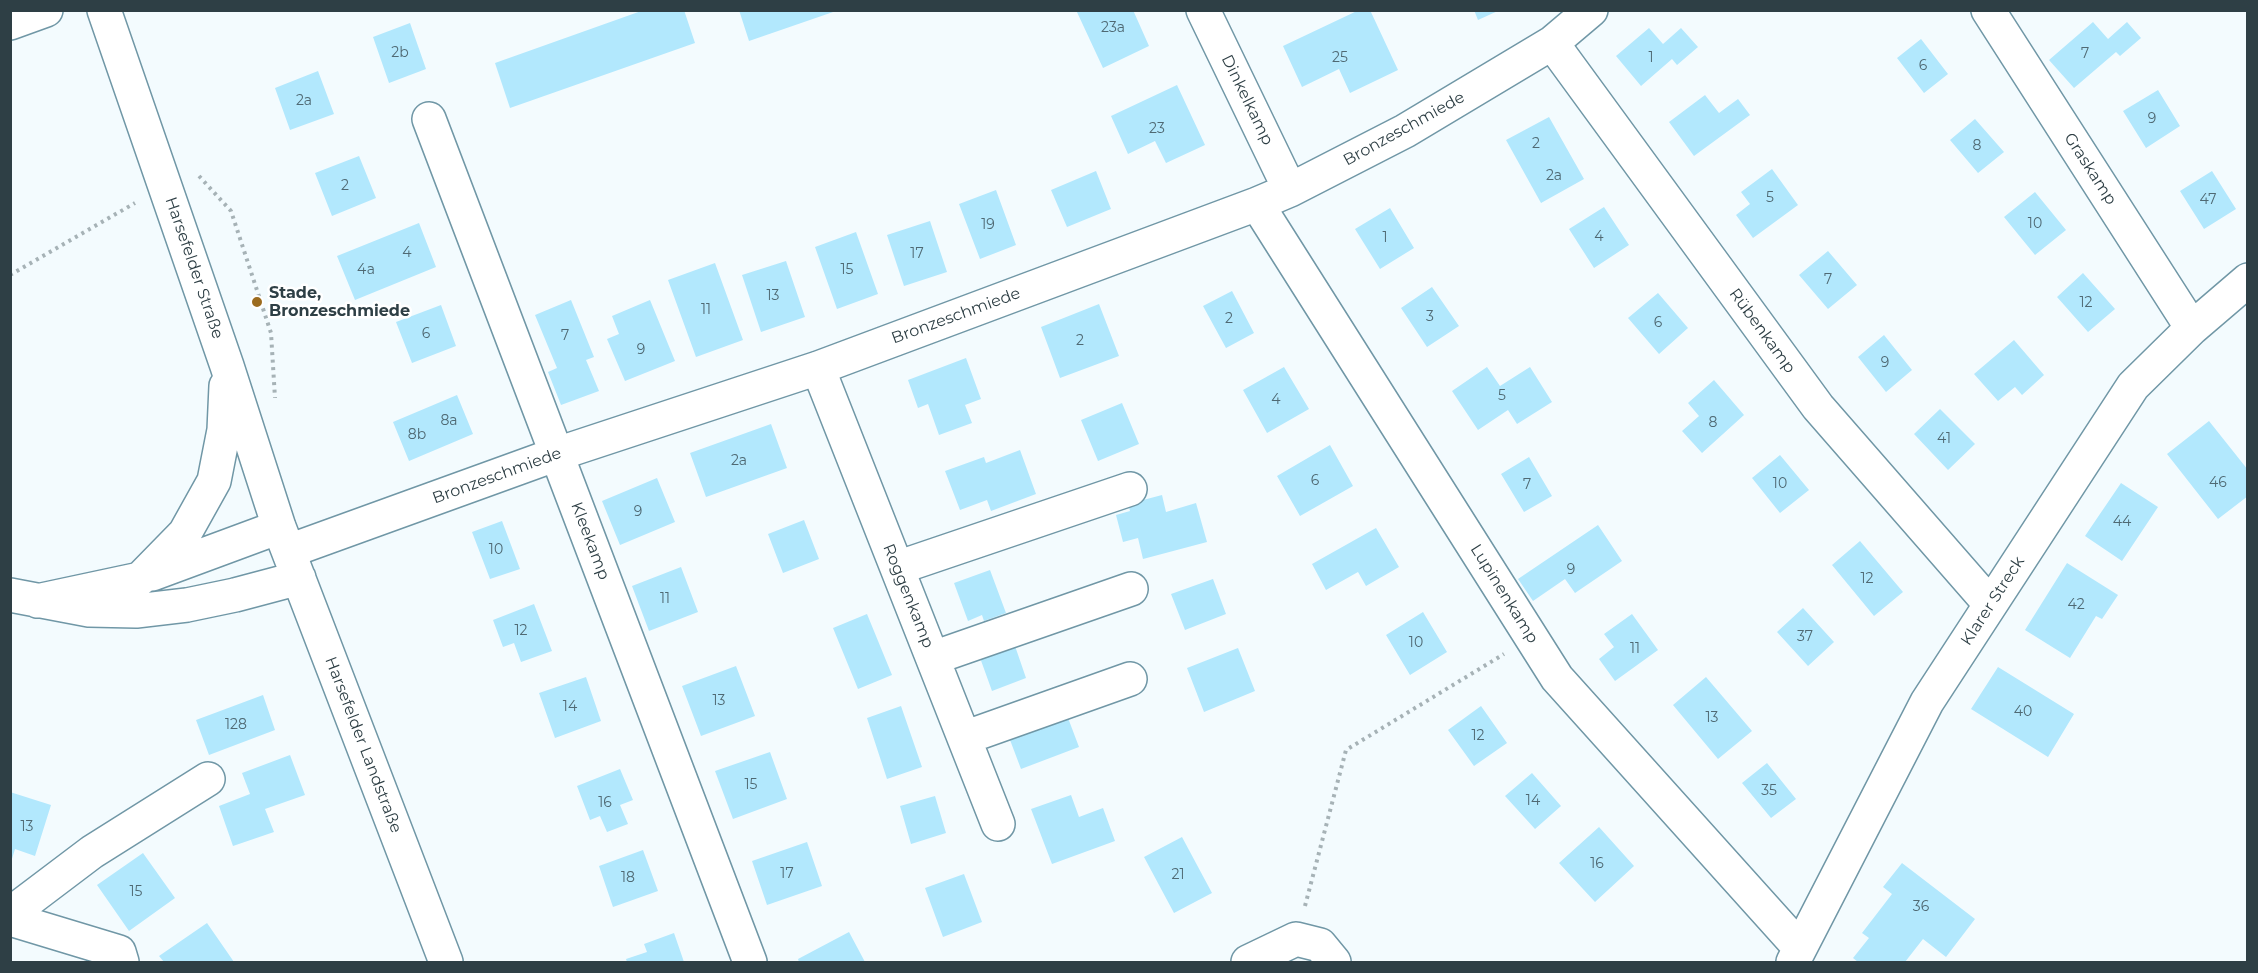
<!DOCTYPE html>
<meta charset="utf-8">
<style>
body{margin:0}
#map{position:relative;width:2258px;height:973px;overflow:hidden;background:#f3fbfe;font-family:Montserrat,sans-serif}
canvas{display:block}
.frame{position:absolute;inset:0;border:12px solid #2e3f45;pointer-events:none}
</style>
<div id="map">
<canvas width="2258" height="973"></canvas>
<div class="frame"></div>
</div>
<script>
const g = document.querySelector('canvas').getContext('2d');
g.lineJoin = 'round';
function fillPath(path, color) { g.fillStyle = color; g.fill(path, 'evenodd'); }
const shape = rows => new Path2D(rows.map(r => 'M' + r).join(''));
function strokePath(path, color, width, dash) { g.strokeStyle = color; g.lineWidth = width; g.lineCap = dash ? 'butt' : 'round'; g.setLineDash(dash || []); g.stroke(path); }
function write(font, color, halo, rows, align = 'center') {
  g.font = font + ' Montserrat,sans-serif'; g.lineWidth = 5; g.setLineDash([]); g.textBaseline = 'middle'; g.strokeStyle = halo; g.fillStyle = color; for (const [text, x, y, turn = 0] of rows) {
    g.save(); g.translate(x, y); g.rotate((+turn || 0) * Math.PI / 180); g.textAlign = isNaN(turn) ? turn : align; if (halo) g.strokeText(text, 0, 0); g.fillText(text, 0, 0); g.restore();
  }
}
fillPath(shape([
 [644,10,684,10,695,43,510,108,495,63],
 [739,10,836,10,836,11,749,41],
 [1076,10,1133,10,1149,46,1103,68],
 [1359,10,1370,10,1398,70,1350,93,1339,69,1302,87,1283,46],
 [1474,10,1500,10,1478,20],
 [2093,22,2108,39,2127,22,2141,38,2120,56,2116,52,2074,88,2049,60],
 [410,23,426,69,389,83,373,37],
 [1649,28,1663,44,1681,28,1698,47,1677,65,1672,59,1641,86,1616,56],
 [1921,39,1948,74,1924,93,1897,58],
 [318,71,334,114,290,130,275,88],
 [1177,85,1205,145,1166,163,1155,141,1128,154,1111,116],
 [2158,90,2180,126,2146,148,2123,111],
 [1705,95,1719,113,1738,99,1750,115,1694,156,1669,122],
 [1549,117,1584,179,1541,203,1506,140],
 [1975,119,2004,152,1978,173,1950,140],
 [359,156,376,198,332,216,315,173],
 [1772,169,1798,205,1753,238,1736,215,1750,204,1741,192],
 [1096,171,1111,209,1067,227,1051,190],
 [2212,171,2236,209,2204,229,2180,191],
 [996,190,1016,245,980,259,959,204],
 [2035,192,2066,230,2035,255,2004,217],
 [1604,207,1629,245,1594,268,1569,229],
 [1390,208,1414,248,1380,269,1355,229],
 [930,221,947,272,904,286,887,235],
 [419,223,436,267,355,300,337,256],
 [856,232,878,294,837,309,815,247],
 [1828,251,1857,285,1828,309,1799,275],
 [786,261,805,317,761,332,742,275],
 [715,263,743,340,696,357,668,280],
 [2083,273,2115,309,2088,332,2057,297],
 [1432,287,1459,326,1427,347,1401,308],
 [1232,291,1254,333,1226,348,1203,306],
 [1658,293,1688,328,1659,354,1628,318],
 [571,300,594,357,586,360,599,391,561,405,548,372,557,368,535,315],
 [650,300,675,361,625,381,607,339,619,334,612,316],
 [1099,304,1119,356,1060,378,1041,327],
 [441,305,456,346,412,363,396,322],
 [1884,335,1912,370,1886,392,1858,357],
 [2014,340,2044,375,2022,395,2015,387,1998,401,1974,374],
 [966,358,981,399,965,405,972,423,939,435,928,404,918,408,908,380],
 [1284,367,1309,409,1267,433,1243,390],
 [1487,367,1500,386,1530,367,1552,402,1517,424,1508,410,1478,430,1452,391],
 [1714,380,1744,415,1702,453,1682,431,1699,416,1688,403],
 [457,395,473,434,409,461,393,422],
 [1122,403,1139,444,1098,461,1081,420],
 [1940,409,1975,444,1948,470,1914,434],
 [2209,421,2248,470,2248,496,2218,519,2167,454],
 [771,424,787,468,706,497,690,453],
 [1330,445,1353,486,1300,516,1277,476],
 [1020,450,1036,494,991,511,987,500,960,510,945,471,984,457,986,463],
 [1780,455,1809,490,1780,513,1752,478],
 [1529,457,1552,496,1524,512,1501,474],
 [657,478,675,522,620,545,602,501],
 [2121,483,2158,507,2122,561,2085,536],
 [1162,495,1166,512,1196,503,1207,542,1143,559,1138,538,1123,542,1116,515,1130,511,1128,504],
 [804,520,819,559,783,573,768,534],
 [502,521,520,569,490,579,472,532],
 [1598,525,1622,561,1575,593,1565,579,1533,601,1518,579],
 [1376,528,1399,567,1366,586,1358,572,1326,590,1312,564],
 [1860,541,1903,592,1874,616,1832,565],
 [2067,563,2118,595,2102,619,2096,616,2070,658,2025,630],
 [681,567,698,612,649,631,632,586],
 [990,570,1006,613,984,621,982,615,968,621,954,583],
 [1213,579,1226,614,1185,630,1171,594],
 [534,604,552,651,521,662,514,643,503,647,493,620],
 [1803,608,1834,642,1808,666,1777,632],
 [1423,612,1447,652,1410,675,1386,635],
 [867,614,892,675,858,689,833,628],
 [1632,614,1658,650,1615,681,1599,659,1614,647,1604,634],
 [1014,643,1026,678,992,691,979,655],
 [1238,648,1255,691,1204,712,1187,668],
 [736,666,755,716,701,736,682,686],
 [1998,667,2074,714,2048,757,1971,709],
 [586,677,601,721,555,738,539,693],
 [1706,677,1752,731,1718,759,1673,705],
 [263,695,275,730,209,755,196,720],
 [901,706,922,767,887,779,867,718],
 [1481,706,1507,743,1474,766,1448,730],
 [1065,710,1079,747,1021,769,1007,732],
 [770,752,787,799,733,819,715,771],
 [290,755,305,795,265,809,274,832,233,846,219,806,250,794,242,773],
 [1767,763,1796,799,1771,818,1742,783],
 [620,769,633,800,620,805,628,824,607,832,600,816,590,820,577,786],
 [1532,773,1561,806,1535,829,1505,796],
 [10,792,51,805,35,856,15,849,11,862],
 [1071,795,1079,817,1103,808,1115,841,1052,864,1031,809],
 [935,796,946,833,911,844,900,806],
 [1599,827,1634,866,1595,902,1559,863],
 [1182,837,1212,893,1174,913,1144,857],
 [807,842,822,886,767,905,752,861],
 [643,850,658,891,613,907,599,866],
 [143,853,175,898,129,931,97,885],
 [1902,863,1975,919,1946,957,1923,939,1905,962,1858,962,1853,958,1869,938,1862,933,1892,894,1883,887],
 [964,874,982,922,943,937,925,888],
 [207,923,234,962,164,962,159,956],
 [849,932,865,962,799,962,798,959],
 [674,933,684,962,627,962,626,959,647,952,644,944]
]), '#b2e8fd');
const minor = shape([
 [1203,10,1290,190],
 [1988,10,2192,328],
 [1552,43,1818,407,1990,604],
 [429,119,750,962],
 [1257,204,1557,678,1799,947],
 [818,368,998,824],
 [289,551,557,454,818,368,1257,204,1290,190,1405,131,1552,43,1591,10],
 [897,568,1130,489],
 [933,658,1131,589],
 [964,738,1130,679],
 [10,914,92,852,208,779],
 [10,919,119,952,122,962],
 [1248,962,1296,939,1320,945,1334,962],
 [1793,962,1927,702,2133,386,2192,328,2248,280]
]);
const major = shape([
 [104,10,227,366,279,527,446,962],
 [10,23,46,10],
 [152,574,279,527],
 [10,595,89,610,136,611,187,605,235,595,299,578],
 [37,601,140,579,185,533,214,481,224,430,226,386]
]);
strokePath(minor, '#7097a6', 36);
strokePath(major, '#7097a6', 36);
strokePath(shape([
 [199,176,231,211,271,333,275,398],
 [10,275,135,203],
 [1305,906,1346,750,1504,654]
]), '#a6b2b6', 4, [3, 4.5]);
strokePath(minor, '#fff', 33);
strokePath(major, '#fff', 33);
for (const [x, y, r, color] of [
 [257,302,6,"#9c6c1f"]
]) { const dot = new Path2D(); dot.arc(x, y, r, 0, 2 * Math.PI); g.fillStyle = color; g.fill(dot); strokePath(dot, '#fff', 2); }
write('14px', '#4f6973', null, [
 ["23a",1113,28],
 ["2b",400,53],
 ["7",2085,54],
 ["25",1340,58],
 ["1",1651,58],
 ["6",1923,66],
 ["2a",304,101],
 ["9",2152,119],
 ["23",1157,129],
 ["2",1536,144],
 ["8",1977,146],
 ["2a",1554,176],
 ["2",345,186],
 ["5",1770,198],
 ["47",2208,200],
 ["10",2035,224],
 ["19",988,225],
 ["4",1599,237],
 ["1",1385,238],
 ["4",407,253],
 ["17",917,254],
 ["4a",366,270],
 ["15",847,270],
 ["7",1828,280],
 ["13",773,296],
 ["12",2086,303],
 ["11",706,310],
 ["3",1430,317],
 ["2",1229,319],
 ["6",1658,323],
 ["6",426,334],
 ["7",565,336],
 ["2",1080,341],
 ["9",641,350],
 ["9",1885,363],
 ["5",1502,396],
 ["4",1276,400],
 ["8a",449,421],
 ["8",1713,423],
 ["8b",417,435],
 ["41",1944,439],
 ["2a",739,461],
 ["6",1315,481],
 ["46",2218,483],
 ["10",1780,484],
 ["7",1527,485],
 ["9",638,512],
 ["44",2122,522],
 ["10",496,550],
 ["9",1571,570],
 ["12",1867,579],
 ["11",665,599],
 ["42",2076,605],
 ["12",521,631],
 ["37",1805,637],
 ["10",1416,643],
 ["11",1635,649],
 ["13",719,701],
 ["14",570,707],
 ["40",2023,712],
 ["13",1712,718],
 ["128",236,725],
 ["12",1478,736],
 ["15",751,785],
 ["35",1769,791],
 ["14",1533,801],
 ["16",605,803],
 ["13",27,827],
 ["16",1597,864],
 ["17",787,874],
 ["21",1178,875],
 ["18",628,878],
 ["15",136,892],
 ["36",1921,907]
]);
write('16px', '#2e3f45', '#fff', [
 ["Dinkelkamp",1247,100,64],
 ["Bronzeschmiede",1404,129,-29],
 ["Graskamp",2090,169,57],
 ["Harsefelder Straße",194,268,71],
 ["Bronzeschmiede",956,316,-20],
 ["Rübenkamp",1762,331,54],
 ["Bronzeschmiede",497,476,-20],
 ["Kleekamp",590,541,69],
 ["Lupinenkamp",1504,594,58],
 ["Roggenkamp",908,596,68],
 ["Klarer Streck",1993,601,-57],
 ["Harsefelder Landstraße",363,745,69]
]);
write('bold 16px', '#2e3f45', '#fff', [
 ["Stade,",269,293],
 ["Bronzeschmiede",269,311]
], 'left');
</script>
